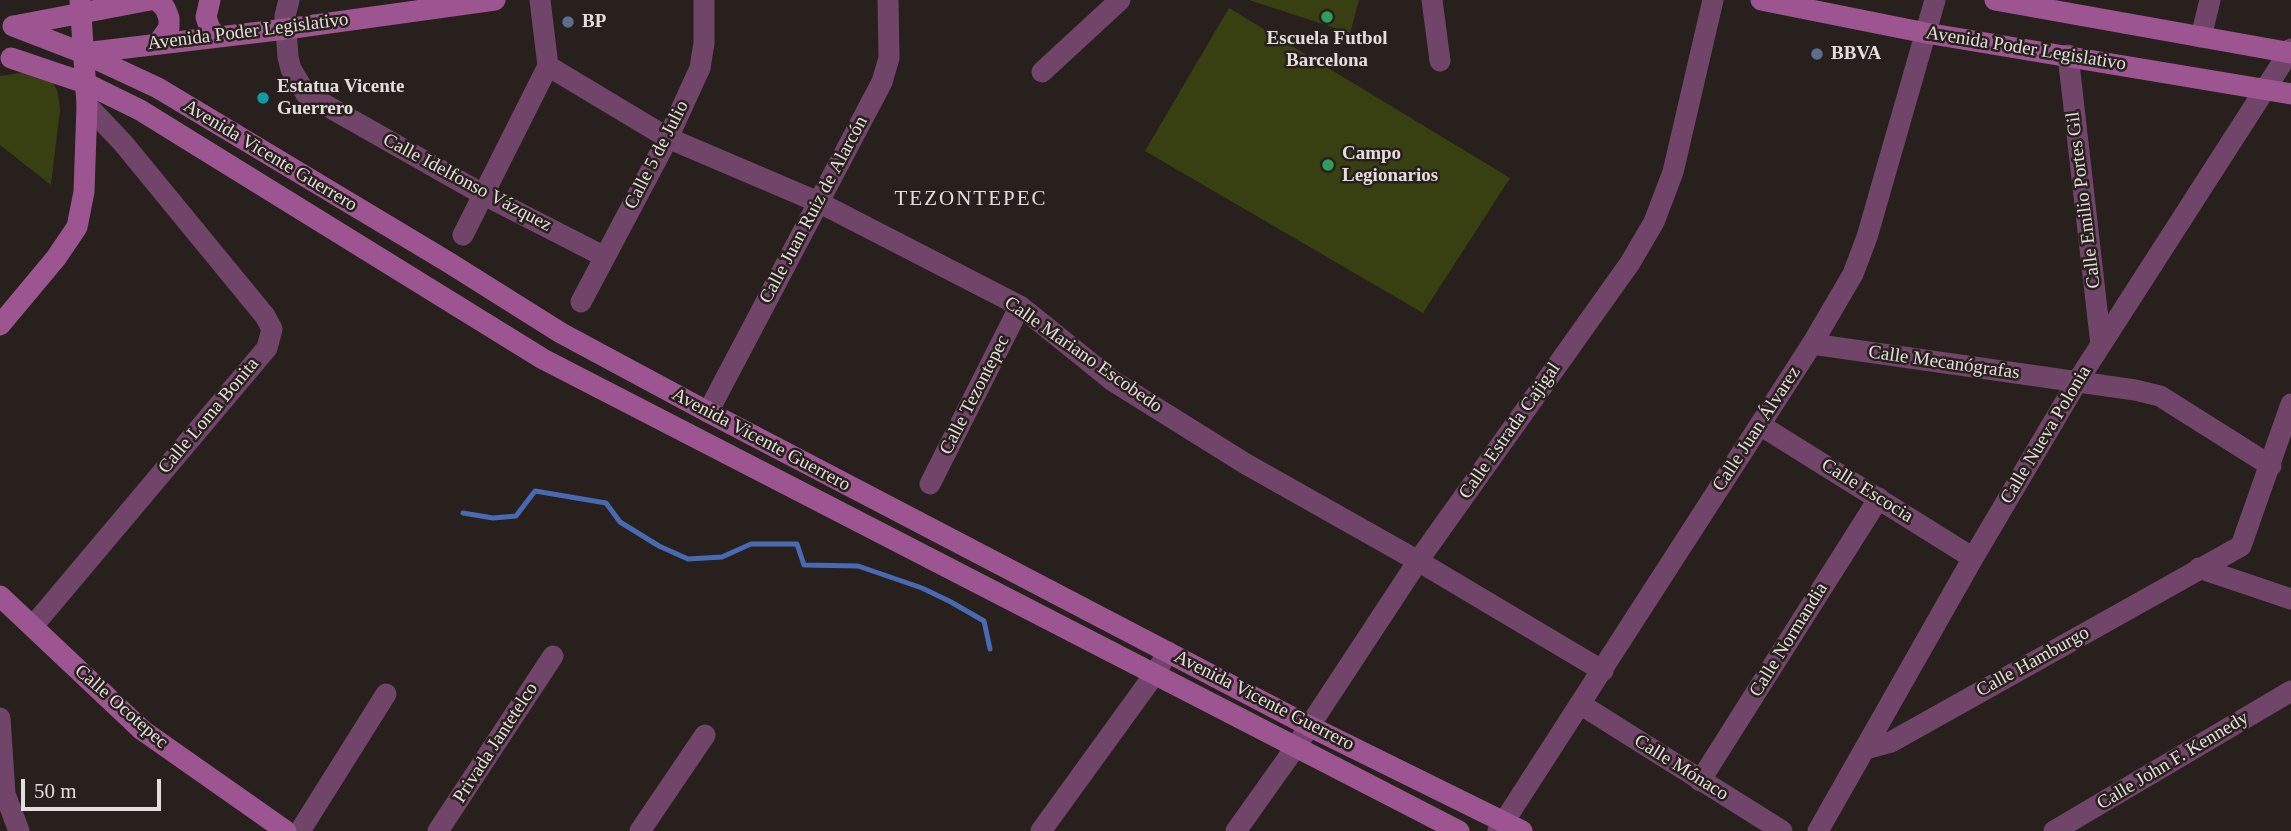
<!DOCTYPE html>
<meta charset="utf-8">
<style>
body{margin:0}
#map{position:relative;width:2291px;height:831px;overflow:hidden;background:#28201d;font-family:"Times New Roman",serif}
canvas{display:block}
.scale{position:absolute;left:21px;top:779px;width:140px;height:32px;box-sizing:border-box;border:4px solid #e3dddb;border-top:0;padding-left:9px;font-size:21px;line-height:24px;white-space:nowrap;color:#e3dddb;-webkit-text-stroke:5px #28201d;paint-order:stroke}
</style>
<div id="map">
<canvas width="2291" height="831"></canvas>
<div class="scale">50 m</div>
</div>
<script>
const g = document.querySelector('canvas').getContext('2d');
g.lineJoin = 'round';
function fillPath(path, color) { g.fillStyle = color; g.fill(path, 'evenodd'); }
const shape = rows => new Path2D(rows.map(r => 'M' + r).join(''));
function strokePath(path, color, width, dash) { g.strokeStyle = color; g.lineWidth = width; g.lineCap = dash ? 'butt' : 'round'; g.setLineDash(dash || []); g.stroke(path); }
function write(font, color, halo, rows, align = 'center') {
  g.font = font + ' "Times New Roman",serif'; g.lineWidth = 5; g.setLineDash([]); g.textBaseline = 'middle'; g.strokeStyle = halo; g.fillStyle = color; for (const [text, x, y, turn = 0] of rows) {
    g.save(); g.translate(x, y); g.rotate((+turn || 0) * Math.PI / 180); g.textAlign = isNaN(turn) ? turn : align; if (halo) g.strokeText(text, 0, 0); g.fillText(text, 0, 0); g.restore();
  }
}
fillPath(shape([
 [1249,0,1359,0,1350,33],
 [1229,8,1510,178,1423,313,1145,151],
 [33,71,52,80,58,93,60,110,51,185,0,145,0,76]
]), '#384011');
strokePath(shape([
 [463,513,493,518,516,516,535,491,606,503,620,522,659,546,688,559,722,557,751,544,797,544,804,565,858,566,922,588,951,602,984,621,990,649]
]), '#476ab2', 5);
strokePath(shape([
 [289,0,285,16,288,57,291,69,306,94,484,195,605,257],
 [1432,0,1440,61],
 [2201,37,2210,0],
 [2068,55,2101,345],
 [548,66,668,138,818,202,1020,306,1113,381,1246,464,1418,561,1603,671],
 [1042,72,1120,0],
 [463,235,548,66,540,0],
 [581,302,668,138,700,68,704,43,704,0],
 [1812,344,2135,390,2160,396,2271,466],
 [708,412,882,82,889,58,888,0],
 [1760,425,1973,558],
 [930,484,1020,306],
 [2199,568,2291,599],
 [33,626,267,348,272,329,265,316,123,143,87,105],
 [1580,704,1782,831],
 [0,718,5,794,19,831],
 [1865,749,1891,742,2241,546,2291,404],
 [1700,781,1879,498],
 [300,831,386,694],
 [438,831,553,656],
 [640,831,705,735],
 [1041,831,1154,675,1168,652],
 [1236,831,1295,748,1418,561,1630,263,1654,222,1673,172,1713,0],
 [1498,831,1812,344,1853,274,1867,237,1935,0],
 [1818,831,1973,558,2077,382,2291,49],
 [2054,831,2291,691]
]), '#714469', 21);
strokePath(shape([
 [157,0,165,8,169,18,169,28,158,43],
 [210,0,206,17,210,29,218,37],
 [1761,0,1926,33,2291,94],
 [1995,0,2291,53],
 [13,26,83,53,158,88,448,262,561,333,708,412,1309,726,1522,831],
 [14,26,150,0],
 [84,53,286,29,495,0],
 [11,58,85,83,140,110,543,359,1459,831],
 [0,325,56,258,77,227,84,192,87,105,80,0],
 [0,596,142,730,286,831]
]), '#9c5591', 21);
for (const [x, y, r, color] of [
 [1327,17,7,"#2e9e5b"],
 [568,22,7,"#5c6f8a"],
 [1817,54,7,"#5c6f8a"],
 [263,98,7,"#0f9aa8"],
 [1328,165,7,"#2e9e5b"]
]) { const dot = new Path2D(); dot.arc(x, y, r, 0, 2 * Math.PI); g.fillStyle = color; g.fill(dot); strokePath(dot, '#28201d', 2.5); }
write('bold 19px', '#e3dddb', '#28201d', [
 ["BP",582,22],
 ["Escuela Futbol",1327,39,"center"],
 ["Barcelona",1327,61,"center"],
 ["BBVA",1831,54],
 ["Estatua Vicente",277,87],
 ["Guerrero",277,109],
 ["Campo",1342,154],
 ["Legionarios",1342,176]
], 'left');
write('19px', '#e3dddb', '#28201d', [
 ["Avenida Poder Legislativo",248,32,-7],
 ["Avenida Poder Legislativo",2026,49,9],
 ["Calle 5 de Julio",657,155,-63],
 ["Avenida Vicente Guerrero",270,156,31],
 ["Calle Idelfonso Vázquez",467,183,28],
 ["Calle Emilio Portes Gil",2084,200,-97],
 ["Calle Juan Ruiz de Alarcón",814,210,-62],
 ["Calle Mariano Escobedo",1083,355,35],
 ["Calle Mecanógrafas",1944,363,8],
 ["Calle Tezontepec",975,395,-63],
 ["Calle Loma Bonita",209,416,-50],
 ["Calle Juan Álvarez",1757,429,-57],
 ["Calle Estrada Cajigal",1510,431,-55],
 ["Calle Nueva Polonia",2046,435,-59],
 ["Avenida Vicente Guerrero",761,440,28],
 ["Calle Escocia",1867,491,32],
 ["Calle Normandia",1789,640,-58],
 ["Calle Hamburgo",2033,662,-29],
 ["Avenida Vicente Guerrero",1264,701,27],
 ["Calle Ocotepec",121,707,41],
 ["Privada Jantetelco",496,743,-57],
 ["Calle John F. Kennedy",2173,761,-31],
 ["Calle Mónaco",1681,768,32]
]);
g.letterSpacing = '2px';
write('21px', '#e3dddb', '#28201d', [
 ["TEZONTEPEC",971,199]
]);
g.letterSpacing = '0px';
</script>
